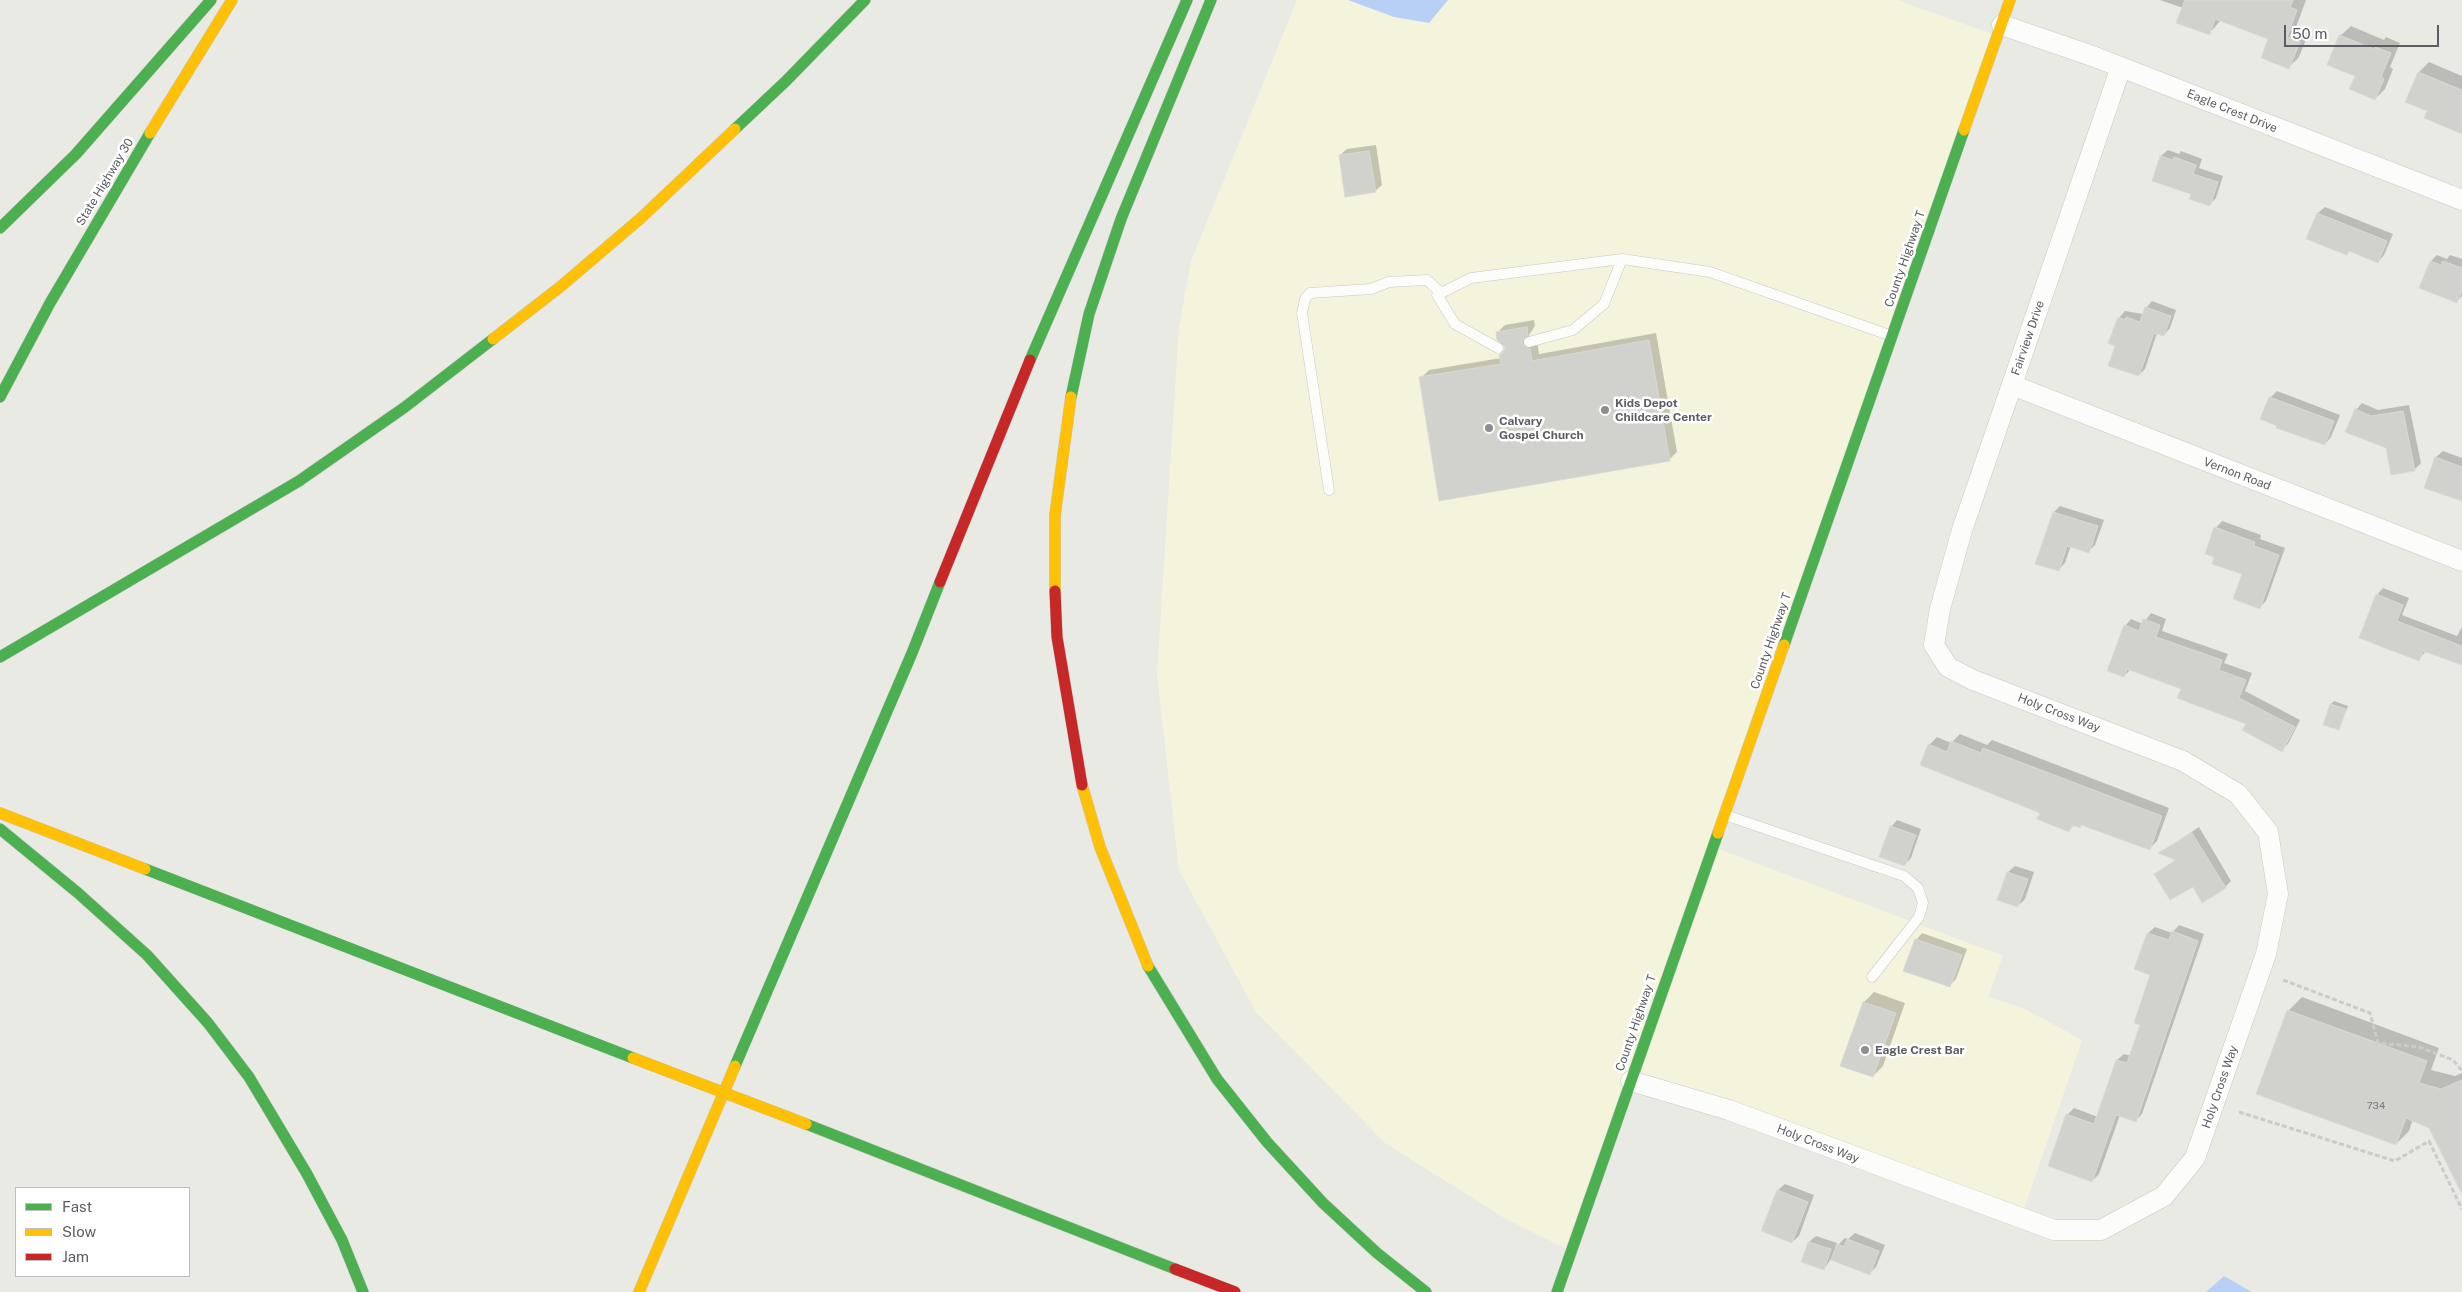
<!DOCTYPE html>
<style>
body{margin:0}
#map{position:relative;width:2462px;height:1292px;overflow:hidden;background:#eaeae5;font-family:"Public Sans",sans-serif}
canvas{display:block}
.legend{position:absolute;left:15px;top:1187px;width:175px;height:90px;box-sizing:border-box;background:#fff;border:1px solid #bdbec1;margin:0;padding:6px 9px;list-style:none;font-size:15px;color:#5b5d63}
.legend li{display:flex;align-items:center;gap:10px;height:25px}
.legend b{width:25px;border:1px solid #bdbec1}
.scale{position:absolute;left:2284px;top:25px;width:155px;height:22px;box-sizing:border-box;border:2px solid #5b5d63;border-top:0;padding-left:6px;font-size:15px;line-height:18px;white-space:nowrap;color:#5b5d63;-webkit-text-stroke:4px #fff;paint-order:stroke}
</style>
<div id="map">
<canvas width="2462" height="1292"></canvas>
<ul class="legend">
<li><b style="height:6px;background:#4caf50"></b>Fast</li>
<li><b style="height:6px;background:#ffc107"></b>Slow</li>
<li><b style="height:6px;background:#c62828"></b>Jam</li>
</ul>
<div class="scale">50 m</div>
</div>
<script>
const g = document.querySelector('canvas').getContext('2d');
g.lineJoin = 'round';
function fillPath(path, color) { g.fillStyle = color; g.fill(path, 'evenodd'); }
const shape = rows => new Path2D(rows.map(r => 'M' + r).join(''));
function strokePath(path, color, width, dash) { g.strokeStyle = color; g.lineWidth = width; g.lineCap = dash ? 'butt' : 'round'; g.setLineDash(dash || []); g.stroke(path); }
function write(font, color, halo, rows, align = 'center') {
  g.font = font + ' "Public Sans",sans-serif'; g.lineWidth = 5; g.setLineDash([]); g.textBaseline = 'middle'; g.strokeStyle = halo; g.fillStyle = color; for (const [text, x, y, turn = 0] of rows) {
    g.save(); g.translate(x, y); g.rotate((+turn || 0) * Math.PI / 180); g.textAlign = isNaN(turn) ? turn : align; if (halo) g.strokeText(text, 0, 0); g.fillText(text, 0, 0); g.restore();
  }
}
fillPath(shape([
 [1297,0,1897,0,1998,36,1713,847,2003,956,1988,997,2023,1008,2082,1040,2021,1218,1631,1081,1571,1251,1506,1219,1385,1143,1256,1012,1179,870,1157,675,1179,327,1191,261]
]), '#f4f4dd');
fillPath(shape([
 [1348,0,1448,0,1429,23,1394,17],
 [2224,1276,2252,1292,2206,1292]
]), '#b8d0f6');
fillPath(shape([
 [2160,0,2306,0,2296,27,2309,32,2299,57,2289,67,2270,38,2221,20,2209,34,2183,8],
 [2351,26,2384,40,2386,37,2400,43,2390,67,2393,69,2385,89,2375,99,2357,76,2340,36],
 [2429,62,2462,76,2462,132,2429,110,2407,101,2419,72],
 [1376,145,1382,185,1375,191,1340,155,1347,149],
 [2168,150,2179,154,2181,151,2202,159,2199,168,2223,176,2216,198,2209,205,2192,194,2153,180,2161,156],
 [2325,207,2393,234,2384,255,2378,262,2350,251,2347,254,2308,238,2318,213],
 [2437,255,2447,259,2450,255,2462,259,2462,296,2457,301,2431,261],
 [2152,301,2176,310,2170,328,2164,335,2157,333,2145,369,2139,375,2116,345,2119,318,2125,311,2143,314,2146,308],
 [1534,320,1535,326,1529,335,1532,340,1537,341,1539,354,1656,333,1677,452,1669,460,1421,378,1429,370,1501,358,1501,355,1506,347,1497,333,1505,325],
 [2277,391,2340,415,2331,437,2325,444,2279,425,2270,398],
 [2362,403,2378,410,2409,405,2421,463,2414,470,2387,447,2356,410],
 [2443,451,2462,458,2462,500,2426,487,2436,457],
 [2060,506,2104,520,2095,545,2089,551,2071,545,2065,563,2058,570,2054,512],
 [2222,521,2261,535,2260,539,2285,548,2266,601,2259,608,2243,574,2216,556,2216,528],
 [2383,588,2409,598,2402,615,2457,636,2462,627,2462,664,2426,651,2419,659,2377,595],
 [2151,613,2166,619,2162,631,2228,654,2224,663,2252,673,2245,691,2300,720,2288,744,2281,750,2247,723,2182,688,2131,669,2124,676,2125,626,2131,619,2143,624],
 [2334,701,2348,706,2339,729,2331,704],
 [1960,734,1987,745,1992,740,2169,808,2157,841,2149,849,2082,824,2075,824,2069,830,1929,745,1937,737,1951,743],
 [1897,820,1921,829,1911,858,1905,864,1891,827],
 [2199,827,2231,881,2225,887,2193,885,2156,874,2176,859,2160,853],
 [2015,866,2034,872,2025,899,2018,906,1998,900,2008,872],
 [2179,925,2204,934,2142,1114,2136,1120,2120,1115,2099,1174,2092,1181,2067,1115,2074,1108,2098,1117,2117,1060,2124,1054,2131,1056,2142,1024,2152,974,2136,968,2148,933,2155,927,2172,933],
 [1922,933,1967,949,1956,979,1950,985,1916,940],
 [1874,992,1905,1003,1883,1066,1873,1076,1864,1002],
 [2302,997,2439,1048,2431,1070,2455,1076,2462,1073,2462,1191,2430,1127,2413,1119,2409,1131,2396,1144,2288,1011],
 [1785,1184,1814,1195,1799,1236,1792,1242,1763,1231,1778,1190],
 [1855,1233,1885,1245,1876,1267,1869,1274,1831,1259,1824,1269,1803,1261,1809,1242,1816,1236,1837,1243,1835,1248,1845,1238,1848,1239]
]), '#0003');
const building = shape([
 [2185,0,2293,0,2290,7,2297,10,2287,37,2300,42,2289,69,2261,58,2268,39,2215,19,2210,35,2176,23,2185,0],
 [2339,35,2374,49,2375,47,2391,53,2381,77,2384,79,2375,100,2349,89,2355,76,2327,65,2339,35],
 [2418,72,2462,90,2462,134,2424,118,2427,111,2405,102,2418,72],
 [1369,151,1376,192,1345,197,1339,155,1369,151],
 [2160,156,2173,160,2174,157,2196,165,2193,174,2218,182,2210,206,2189,199,2191,194,2152,181,2160,156],
 [2317,213,2387,241,2378,263,2349,251,2347,255,2306,239,2317,213],
 [2430,261,2441,265,2443,261,2462,268,2462,290,2457,303,2419,288,2430,261],
 [2145,307,2171,316,2164,336,2154,333,2139,376,2108,366,2115,346,2108,343,2118,317,2125,320,2126,317,2140,322,2145,307],
 [1527,327,1528,335,1524,338,1522,343,1525,347,1530,349,1532,361,1649,340,1670,461,1439,501,1419,377,1501,364,1499,355,1504,352,1505,347,1497,340,1496,332,1527,327],
 [2269,397,2334,421,2325,445,2276,428,2277,426,2260,419,2269,397],
 [2355,409,2371,416,2403,411,2415,471,2391,475,2386,448,2345,432,2355,409],
 [2435,457,2462,467,2462,501,2424,488,2435,457],
 [2053,512,2098,526,2089,553,2067,546,2059,571,2035,564,2053,512],
 [2214,527,2255,542,2254,546,2279,555,2260,609,2233,599,2242,574,2212,564,2214,557,2205,554,2214,527],
 [2376,594,2403,605,2397,621,2462,646,2462,665,2423,651,2419,661,2359,638,2376,594],
 [2143,619,2160,625,2156,637,2222,660,2219,670,2246,680,2239,698,2295,727,2282,752,2242,730,2246,724,2177,698,2181,689,2127,669,2124,677,2107,671,2124,625,2139,631,2143,619],
 [2330,704,2346,709,2339,730,2323,725,2330,704],
 [1951,741,1981,753,1983,748,2162,816,2150,850,2081,825,2080,828,2072,825,2069,832,2037,819,2040,813,1920,765,1928,744,1947,752,1951,741],
 [1890,826,1916,835,1905,866,1879,857,1890,826],
 [2192,833,2226,888,2202,903,2193,887,2170,900,2154,874,2176,860,2158,853,2192,833],
 [2007,872,2028,879,2018,907,1997,900,2007,872],
 [2172,931,2198,941,2136,1122,2116,1115,2092,1182,2048,1166,2066,1114,2094,1124,2116,1060,2127,1063,2140,1025,2134,1023,2150,975,2134,969,2147,933,2169,940,2172,931],
 [1915,939,1962,955,1950,987,1903,971,1915,939],
 [1863,1002,1896,1013,1873,1077,1840,1066,1863,1002],
 [2287,1010,2427,1061,2419,1083,2441,1089,2462,1080,2462,1194,2429,1128,2406,1118,2396,1145,2256,1094,2287,1010],
 [1777,1190,1808,1202,1792,1243,1761,1231,1777,1190],
 [1847,1239,1879,1251,1870,1275,1831,1260,1837,1244,1844,1247,1847,1239],
 [1808,1242,1831,1249,1824,1270,1801,1262,1808,1242]
]);
fillPath(building, '#d1d1ce');
strokePath(building, '#dadad4', 1);
const lane = shape([
 [1529,342,1573,330,1604,304,1622,259,1710,272,1892,336],
 [1498,348,1455,324,1437,295,1471,278,1622,259],
 [1329,490,1302,313,1305,299,1310,293,1371,289,1389,282,1427,280,1441,293],
 [1725,815,1904,876,1918,888,1923,903,1919,917,1872,977]
]);
const street = shape([
 [2002,25,2095,57,2462,200],
 [2012,385,2462,561],
 [1631,1081,1729,1110,2054,1230,2101,1230,2164,1196,2195,1158,2266,954,2278,894,2268,832,2238,794,2183,761,1973,680,1948,667,1934,645,1940,609,1962,530,2121,67]
]);
const fast = shape([
 [735,129,786,81,865,0],
 [0,228,76,154,211,0],
 [1030,360,1187,0],
 [0,397,50,303,150,133],
 [1071,397,1089,314,1121,219,1211,0],
 [1784,645,1964,130],
 [0,657,299,481,405,407,493,339],
 [0,829,78,893,147,955,208,1023,249,1077,307,1174,342,1240,363,1292],
 [145,869,633,1058],
 [1148,966,1217,1079,1267,1142,1323,1203,1377,1253,1426,1292],
 [735,1066,912,653,940,582],
 [806,1124,1175,1269],
 [1557,1292,1718,833]
]);
const slow = shape([
 [1964,130,2010,0],
 [150,133,232,0],
 [493,339,560,287,641,218,735,129],
 [1055,591,1055,515,1071,397],
 [1082,785,1100,847,1148,966],
 [0,813,145,869],
 [1718,833,1784,645],
 [639,1292,735,1066]
]);
const jam = shape([
 [940,582,1030,360],
 [1055,591,1057,637,1082,785],
 [1175,1269,1235,1292]
]);
strokePath(lane, '#c8c8c7', 11);
strokePath(street, '#c8c8c7', 21);
strokePath(fast, '#c6c6c6', 12);
strokePath(slow, '#c6c6c6', 12);
strokePath(jam, '#c6c6c6', 12);
strokePath(shape([
 [2283,980,2370,1013,2378,1043,2419,1047,2453,1060,2462,1071],
 [2239,1112,2395,1161,2429,1141,2462,1209]
]), '#c8cccb', 3, [5, 2.5]);
strokePath(lane, '#fcfcfb', 10);
strokePath(street, '#fcfcfb', 20);
strokePath(fast, '#4caf50', 11);
strokePath(slow, '#ffc107', 11);
strokePath(jam, '#c62828', 11);
const slowBridge = shape([
 [633,1058,806,1124]
]);
strokePath(slowBridge, '#c2bc92', 12, []);
strokePath(slowBridge, '#ffc107', 11);
for (const [x, y, r, color] of [
 [1605,410,5,"#8d8e90"],
 [1489,428,5,"#8d8e90"],
 [1865,1050,5,"#8d8e90"]
]) { const dot = new Path2D(); dot.arc(x, y, r, 0, 2 * Math.PI); g.fillStyle = color; g.fill(dot); strokePath(dot, '#fff', 2); }
write('10px', '#7a7b7f', null, [
 ["734",2376,1106]
]);
write('12px', '#5b5d63', '#fff', [
 ["Eagle Crest Drive",2232,111,22],
 ["State Highway 30",105,182,-59],
 ["County Highway T",1905,259,-71],
 ["Fairview Drive",2028,338,-71],
 ["Vernon Road",2237,474,21],
 ["County Highway T",1771,641,-71],
 ["Holy Cross Way",2059,713,21],
 ["County Highway T",1636,1023,-71],
 ["Holy Cross Way",2220,1087,-71],
 ["Holy Cross Way",1818,1144,21]
]);
write('bold 12px', '#5b5d63', '#fff', [
 ["Kids Depot",1615,403],
 ["Childcare Center",1615,417],
 ["Calvary",1499,421],
 ["Gospel Church",1499,435],
 ["Eagle Crest Bar",1875,1050]
], 'left');
</script>
